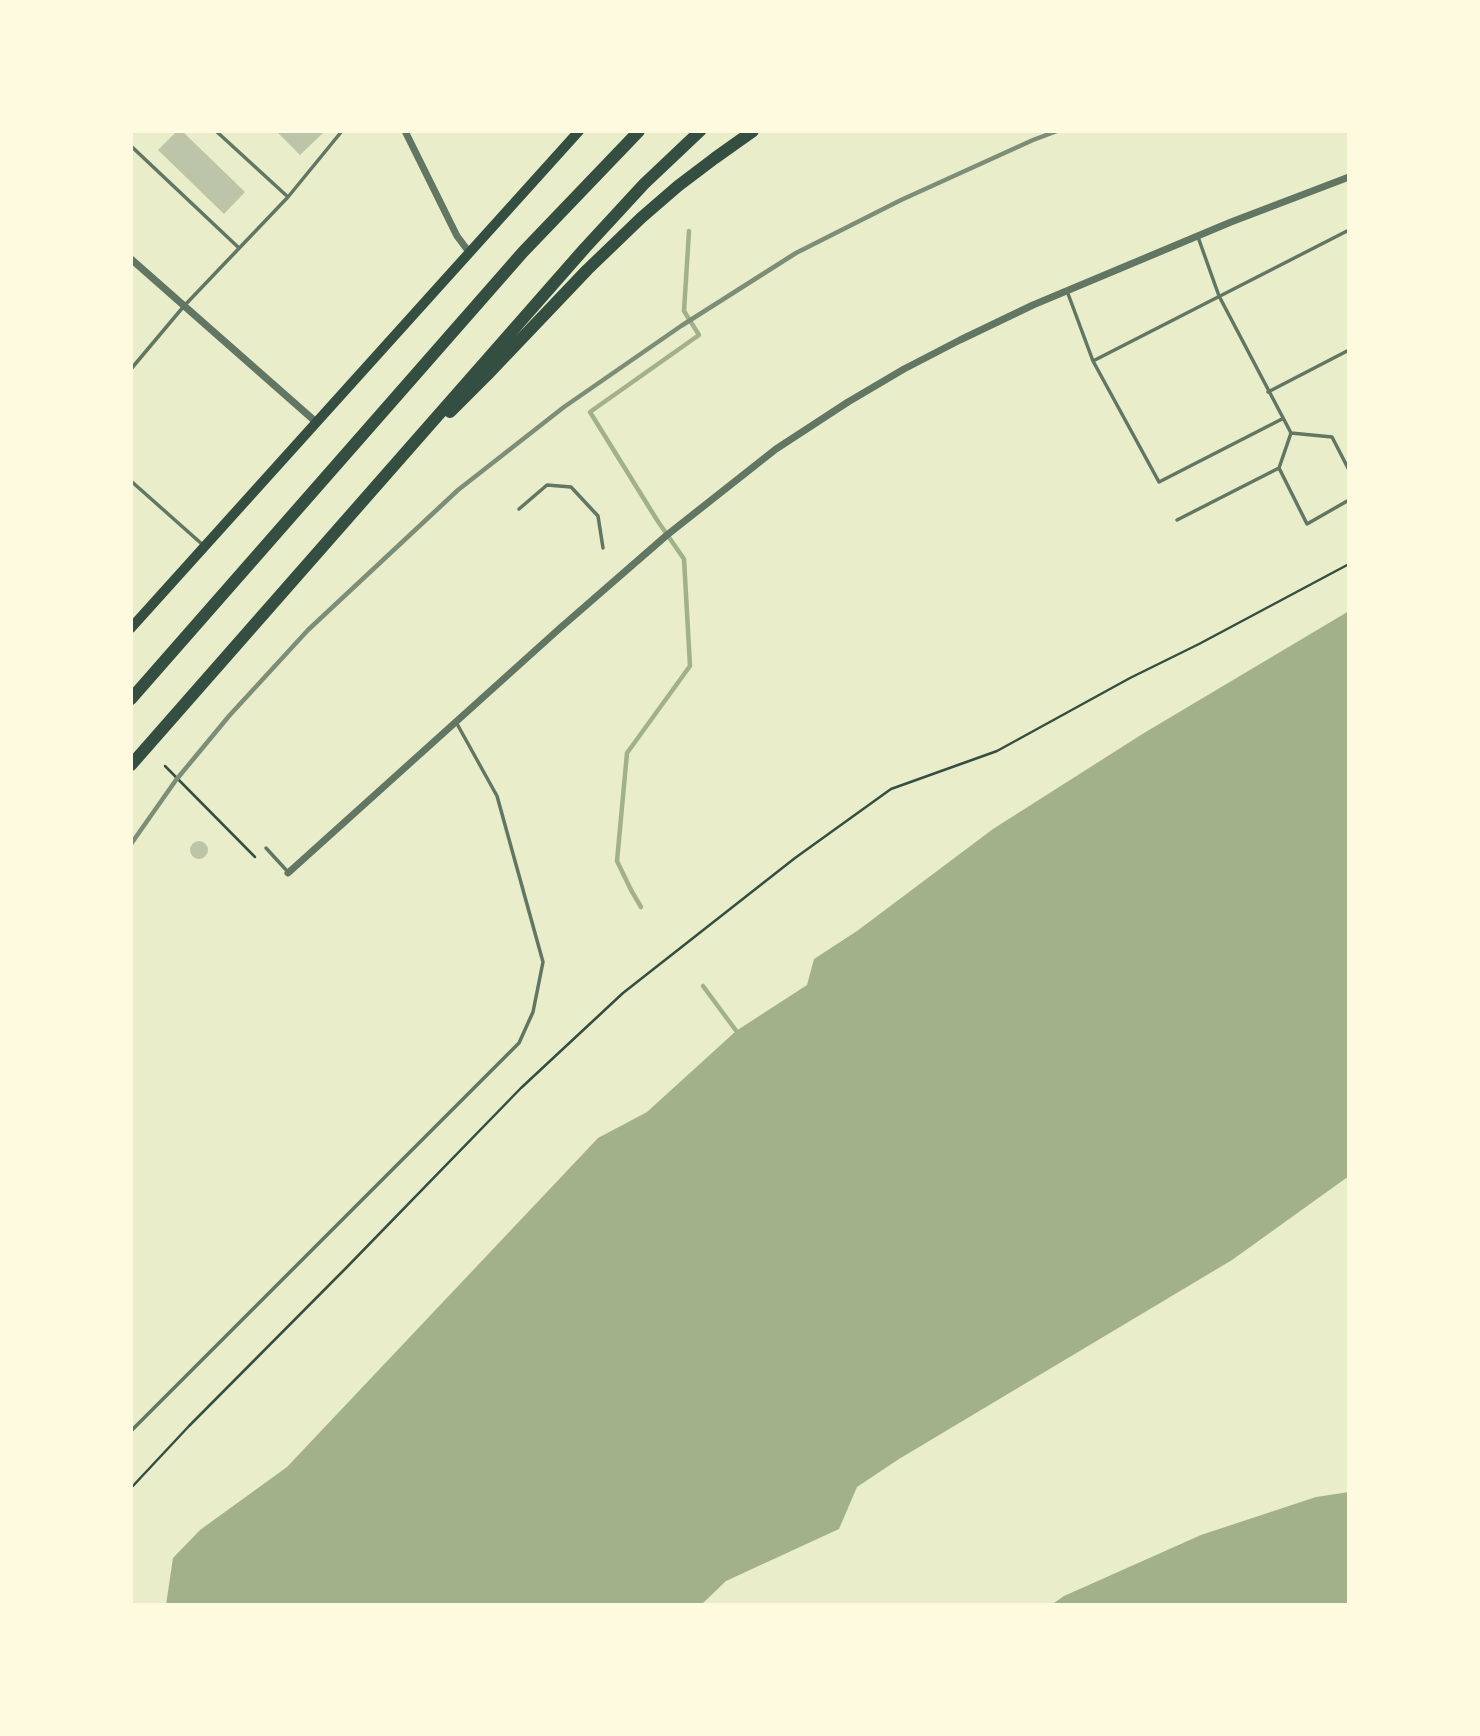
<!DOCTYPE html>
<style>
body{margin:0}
#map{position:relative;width:1480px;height:1736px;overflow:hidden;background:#e9edc9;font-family:Georgia,serif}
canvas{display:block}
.frame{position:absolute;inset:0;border:133px solid #fefae0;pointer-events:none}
</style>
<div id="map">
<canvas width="1480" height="1736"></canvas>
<div class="frame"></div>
</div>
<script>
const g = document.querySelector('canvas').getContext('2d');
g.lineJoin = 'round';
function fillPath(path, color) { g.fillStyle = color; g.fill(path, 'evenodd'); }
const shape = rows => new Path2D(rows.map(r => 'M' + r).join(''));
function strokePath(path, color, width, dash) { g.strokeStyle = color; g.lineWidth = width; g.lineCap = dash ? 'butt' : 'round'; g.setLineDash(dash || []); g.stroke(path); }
fillPath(shape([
 [1349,611,1349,1176,1232,1260,899,1459,857,1487,839,1529,726,1581,701,1605,166,1605,173,1558,200,1530,287,1467,598,1138,647,1112,736,1031,807,985,814,959,857,931,993,829,1144,733],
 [1349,1492,1349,1605,1051,1605,1064,1596,1201,1535,1316,1497]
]), '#a3b18a');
strokePath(shape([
 [641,907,631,890,617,861,627,753,690,666,684,559,657,520,590,412,699,335,684,311,689,231],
 [703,986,740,1036]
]), '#a3b18a', 4.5);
fillPath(shape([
 [177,131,182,131,245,192,224,214,158,150],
 [276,131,325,131,300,155],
 '190 850a9 9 0 1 1 18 0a9 9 0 1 1-18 0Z'
]), '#bcc5a7');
strokePath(shape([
 [165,766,255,857],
 [131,1488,189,1426,347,1267,521,1088,623,993,795,858,891,789,997,751,1130,678,1199,644,1349,564]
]), '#344e41', 2.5);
strokePath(shape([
 [216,131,288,197],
 [131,146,239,248],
 [1198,237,1219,296,1291,433,1279,468,1307,524,1349,500],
 [1067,291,1093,361,1159,482,1282,419],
 [1093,361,1349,230],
 [131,369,184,306,288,197,342,131],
 [1268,392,1349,350],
 [1291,433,1332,437,1349,470],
 [131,481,203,545],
 [519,509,547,485,571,487,598,516,603,548],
 [1177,520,1279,468],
 [266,848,288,872],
 [131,1431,519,1043,533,1012,543,962,497,796,456,722]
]), '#617663', 3.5);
strokePath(shape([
 [405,131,457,236,469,252],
 [131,259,316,422],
 [288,873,559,629,667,535,776,449,848,402,904,369,960,340,1033,305,1231,222,1349,177]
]), '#617663', 7);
strokePath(shape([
 [131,628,579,131]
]), '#344e41', 10);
strokePath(shape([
 [450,412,487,375,587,270,641,218,678,186,715,158,753,131],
 [131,699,523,252,639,131],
 [131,765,585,248,644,184,700,131]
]), '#344e41', 12);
strokePath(shape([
 [131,844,176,780,229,716,308,630,458,490,564,407,681,326,796,253,901,200,1033,140,1057,131]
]), '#7c8e77', 4.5);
</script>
